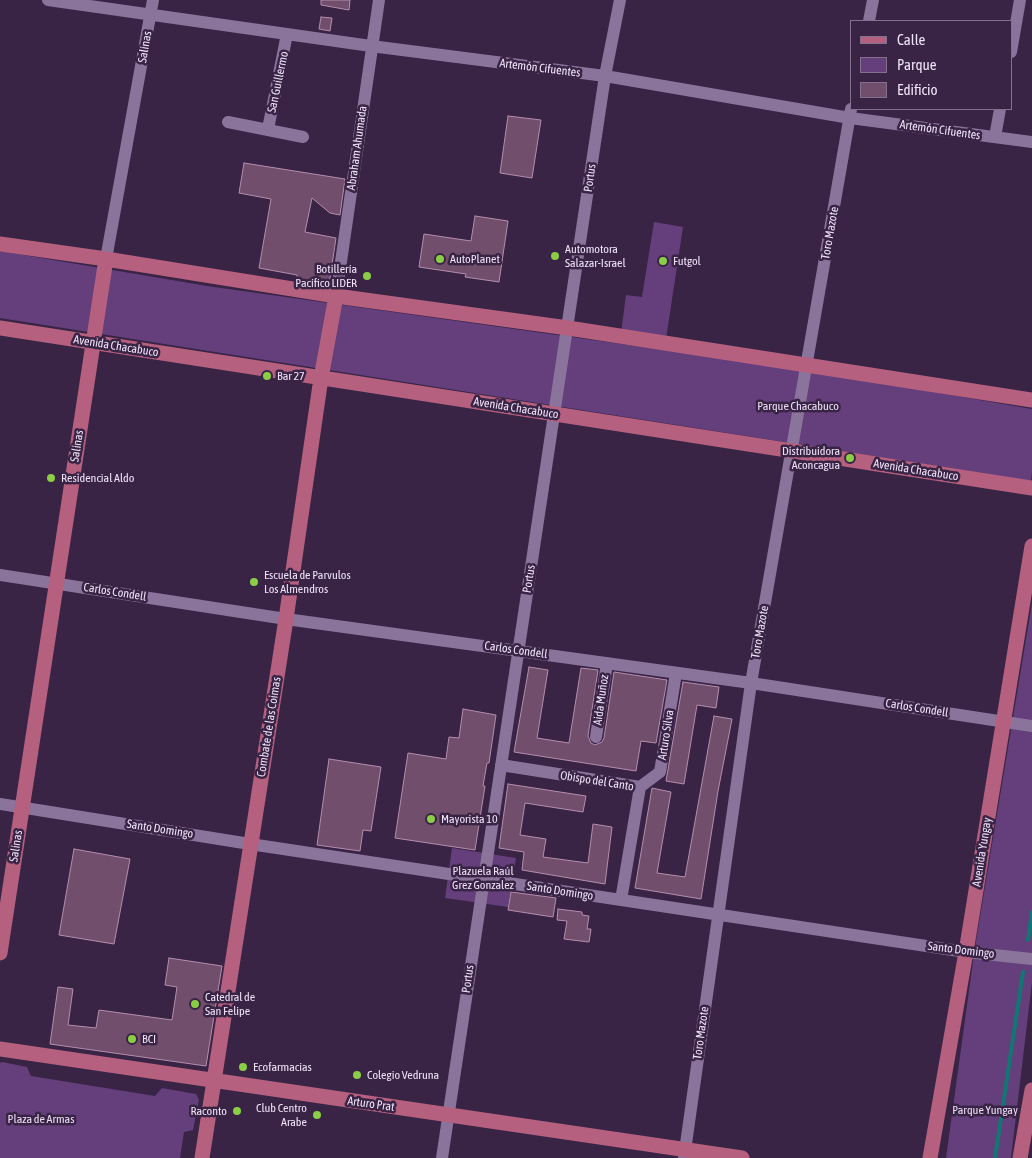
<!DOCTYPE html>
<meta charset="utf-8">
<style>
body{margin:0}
#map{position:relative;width:1032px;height:1158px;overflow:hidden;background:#392446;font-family:"Asap Condensed",sans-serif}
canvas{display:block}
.legend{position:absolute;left:850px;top:20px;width:162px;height:90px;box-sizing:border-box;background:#392446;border:1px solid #82708d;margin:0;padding:6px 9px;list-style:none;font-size:15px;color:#efe2f8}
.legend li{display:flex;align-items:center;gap:10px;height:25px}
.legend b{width:25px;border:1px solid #82708d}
</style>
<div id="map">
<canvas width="1032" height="1158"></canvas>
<ul class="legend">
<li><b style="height:6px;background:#b5607e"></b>Calle</li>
<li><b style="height:14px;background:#643f7b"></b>Parque</li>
<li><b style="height:14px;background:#714e6b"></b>Edificio</li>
</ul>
</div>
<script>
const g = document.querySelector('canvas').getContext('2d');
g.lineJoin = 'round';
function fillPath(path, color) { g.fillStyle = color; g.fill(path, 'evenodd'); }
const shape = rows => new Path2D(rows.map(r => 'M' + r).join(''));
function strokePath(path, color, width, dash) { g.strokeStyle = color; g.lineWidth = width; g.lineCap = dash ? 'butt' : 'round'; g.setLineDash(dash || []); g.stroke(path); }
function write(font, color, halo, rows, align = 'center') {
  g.font = font + ' "Asap Condensed",sans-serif'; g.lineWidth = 5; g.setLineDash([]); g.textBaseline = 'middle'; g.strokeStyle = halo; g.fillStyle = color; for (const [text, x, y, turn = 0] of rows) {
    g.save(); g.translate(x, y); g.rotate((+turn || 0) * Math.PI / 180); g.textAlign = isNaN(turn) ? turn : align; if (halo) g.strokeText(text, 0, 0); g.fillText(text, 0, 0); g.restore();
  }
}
fillPath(shape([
 [654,222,683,227,666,339,621,333,626,295,642,297],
 [0,251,207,286,800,369,1032,409,1032,472,1031,481,0,318],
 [1032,603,1032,982,1011,1158,946,1158,975,947],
 [452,848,516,858,508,907,445,898],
 [2,1062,27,1067,31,1076,155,1096,162,1088,196,1094,199,1100,193,1130,184,1132,180,1158,0,1158,0,1063]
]), '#643f7b');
strokePath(shape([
 [1028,940,1032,912],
 [995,1158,1023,972]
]), '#127674', 4);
const building = shape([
 [321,0,350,0,349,10,321,5,321,0],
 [321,17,332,18,330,31,319,29,321,17],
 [508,116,541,120,532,178,500,173,508,116],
 [244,163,345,179,340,215,330,213,312,198,305,232,336,238,329,285,297,280,297,275,259,268,271,199,239,193,244,163],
 [475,216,508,221,499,282,465,277,466,274,419,267,424,234,471,241,475,216],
 [529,667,548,670,537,738,569,743,581,668,598,670,588,736,591,743,595,745,602,742,604,738,614,672,667,680,656,743,641,741,636,771,514,752,529,667],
 [683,682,719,687,716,708,697,705,684,784,666,781,683,682],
 [463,709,496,715,489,763,487,763,483,786,485,786,475,850,395,838,408,753,446,759,449,737,459,738,463,709],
 [714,716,732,719,718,791,701,899,635,888,652,788,671,792,657,873,685,877,714,716],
 [329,759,381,767,371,831,363,830,360,851,317,845,329,759],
 [508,784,586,796,583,812,525,803,520,835,546,839,543,857,588,863,593,824,612,827,605,884,522,870,524,852,499,848,508,784],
 [74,849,130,859,114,944,59,935,74,849],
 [511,892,556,898,553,917,508,910,511,892],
 [558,909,582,912,582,915,589,916,587,929,591,929,589,942,564,939,567,921,557,920,558,909],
 [169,958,222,966,206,1066,50,1044,58,987,73,989,68,1025,96,1028,99,1010,172,1020,177,987,165,985,169,958]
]);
fillPath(building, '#714e6b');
strokePath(building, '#b58eae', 1);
strokePath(shape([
 [48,0,371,46,605,76,850,118,1032,142],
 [869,21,873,0],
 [1011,52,1020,0],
 [228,122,303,137],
 [268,129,287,34],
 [995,137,1000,109],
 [106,259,153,0],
 [336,296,379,0],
 [0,575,286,619,751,683,1032,726],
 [596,737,607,663],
 [501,765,640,787,621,900],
 [640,787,660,772,676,673],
 [0,804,250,844,966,952,1032,959],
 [442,1158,605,76,620,0],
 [684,1158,751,683,851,109]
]), '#8b749b', 12);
strokePath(shape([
 [0,244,106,259,336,296,568,328,1032,400],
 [0,328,1032,488],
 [0,953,106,259],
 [0,1049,742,1158],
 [202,1158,286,619,321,378,336,296],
 [930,1158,966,952,1032,546],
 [1020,1158,1032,1090]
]), '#b5607e', 15);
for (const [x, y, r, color] of [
 [555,256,5,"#8bce46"],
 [440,259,5,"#8bce46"],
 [663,261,5,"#8bce46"],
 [367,276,5,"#8bce46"],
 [267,376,5,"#8bce46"],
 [850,458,5,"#8bce46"],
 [51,478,5,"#8bce46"],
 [254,582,5,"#8bce46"],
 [431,819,5,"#8bce46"],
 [195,1004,5,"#8bce46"],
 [132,1039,5,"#8bce46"],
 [243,1067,5,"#8bce46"],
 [357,1075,5,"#8bce46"],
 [237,1111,5,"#8bce46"],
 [317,1115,5,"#8bce46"]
]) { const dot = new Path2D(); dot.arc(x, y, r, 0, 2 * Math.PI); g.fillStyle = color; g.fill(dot); strokePath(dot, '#392446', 2); }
write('12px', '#efe2f8', '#392446', [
 ["Salinas",145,47,-80],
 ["Artemón Cifuentes",540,68,7],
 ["San Guillermo",278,82,-78],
 ["Artemón Cifuentes",940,130,8],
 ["Abraham Ahumada",357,148,-82],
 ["Portus",590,178,-82],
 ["Toro Mazote",830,233,-80],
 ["Avenida Chacabuco",116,346,9],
 ["Avenida Chacabuco",516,408,9],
 ["Salinas",77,446,-81],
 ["Avenida Chacabuco",916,470,9],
 ["Portus",529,579,-81],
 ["Carlos Condell",115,592,9],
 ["Toro Mazote",760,632,-80],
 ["Carlos Condell",516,650,8],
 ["Aida Muñoz",601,700,-82],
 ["Carlos Condell",917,708,9],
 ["Combate de las Coimas",269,727,-81],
 ["Arturo Silva",666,735,-81],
 ["Obispo del Canto",597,781,9],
 ["Santo Domingo",160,829,9],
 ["Salinas",16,846,-81],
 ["Avenida Yungay",982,852,-81],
 ["Santo Domingo",560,891,9],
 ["Santo Domingo",961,950,7],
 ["Portus",468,979,-82],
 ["Toro Mazote",701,1033,-82],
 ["Arturo Prat",371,1104,8]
]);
write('12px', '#efe2f8', '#392446', [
 ["Automotora",565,249],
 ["Salazar-Israel",565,263],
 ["AutoPlanet",450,259],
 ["Futgol",673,261],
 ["Botillería",357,269,"right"],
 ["Pacífico LIDER",357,283,"right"],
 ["Bar 27",277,376],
 ["Distribuidora",840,451,"right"],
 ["Aconcagua",840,465,"right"],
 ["Residencial Aldo",61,478],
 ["Escuela de Parvulos",264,575],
 ["Los Almendros",264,589],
 ["Mayorista 10",441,819],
 ["Catedral de",205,997],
 ["San Felipe",205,1011],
 ["BCI",142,1039],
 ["Ecofarmacias",253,1067],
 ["Colegio Vedruna",367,1075],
 ["Club Centro",307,1108,"right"],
 ["Arabe",307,1122,"right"],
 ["Raconto",227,1111,"right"]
], 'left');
write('12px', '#ecdef5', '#392446', [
 ["Parque Chacabuco",798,406],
 ["Plazuela Raúl",483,871],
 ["Grez Gonzalez",483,885],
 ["Parque Yungay",985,1110],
 ["Plaza de Armas",41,1119]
]);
</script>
